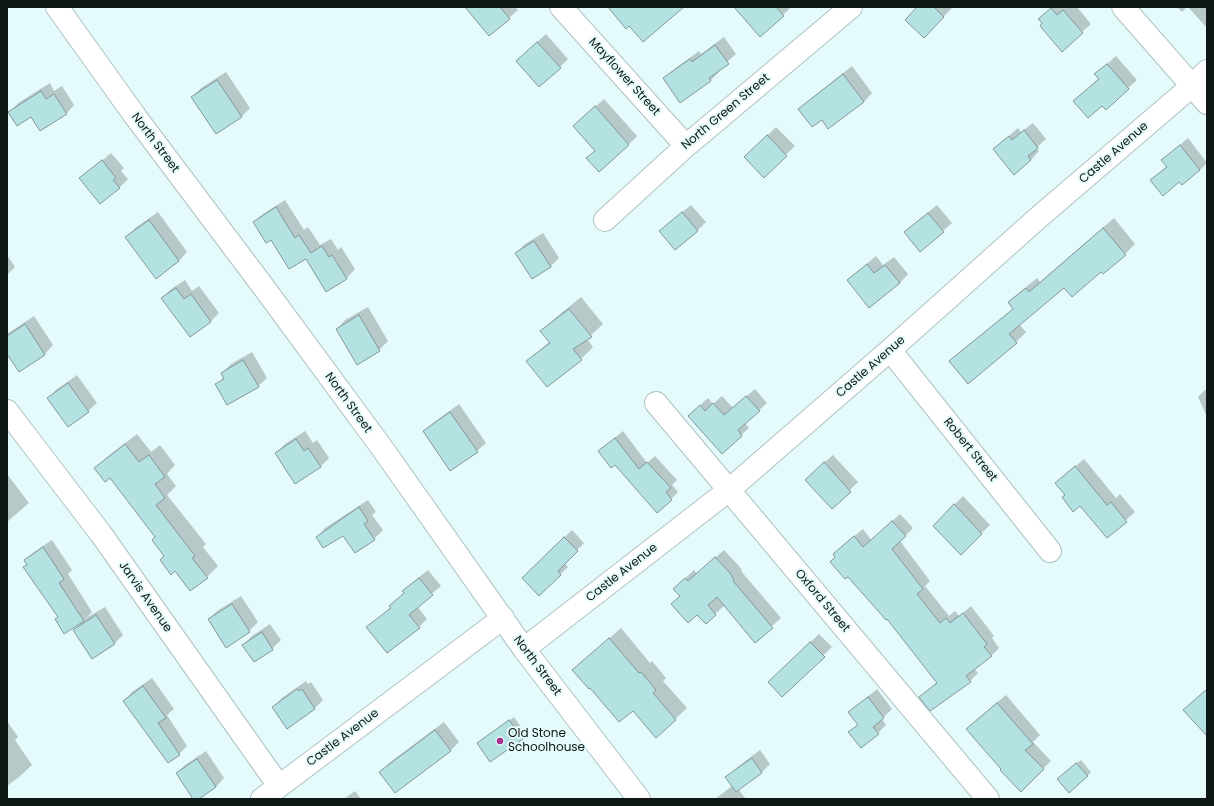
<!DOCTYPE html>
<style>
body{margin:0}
#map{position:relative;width:1214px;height:806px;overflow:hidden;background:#e5fafb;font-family:Poppins,sans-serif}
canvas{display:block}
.frame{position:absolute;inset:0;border:8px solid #0e1616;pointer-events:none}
</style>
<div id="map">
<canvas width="1214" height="806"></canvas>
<div class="frame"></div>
</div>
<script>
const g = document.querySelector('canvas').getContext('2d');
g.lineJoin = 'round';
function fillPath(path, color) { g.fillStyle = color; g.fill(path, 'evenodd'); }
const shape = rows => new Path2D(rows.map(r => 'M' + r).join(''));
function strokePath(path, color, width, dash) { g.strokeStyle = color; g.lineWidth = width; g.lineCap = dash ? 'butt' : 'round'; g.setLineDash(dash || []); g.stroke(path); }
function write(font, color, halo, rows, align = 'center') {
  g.font = font + ' Poppins,sans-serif'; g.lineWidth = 4; g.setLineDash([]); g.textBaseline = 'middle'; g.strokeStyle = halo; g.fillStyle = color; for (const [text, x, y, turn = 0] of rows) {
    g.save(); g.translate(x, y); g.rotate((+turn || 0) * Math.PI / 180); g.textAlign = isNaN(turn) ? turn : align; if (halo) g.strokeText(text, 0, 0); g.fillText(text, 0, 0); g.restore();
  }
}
fillPath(shape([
 [466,7,515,7,518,10,509,18],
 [735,7,791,7,783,15],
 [919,7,951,7,952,8,924,37],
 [1052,7,1077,7,1091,24,1082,32,1044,23,1040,19],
 [1177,7,1187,7,1182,12],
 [1188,7,1207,7,1207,28],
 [546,34,568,59,560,67,525,53],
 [724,37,736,54,717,71,719,72,710,81,664,78,673,70,699,51,701,54],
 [1116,56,1137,80,1128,88,1083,93,1099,78,1096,74],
 [852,66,872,93,864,102,822,119,799,109,808,101],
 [226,72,250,108,241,117,192,97,201,88],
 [50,83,54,91,62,86,74,105,66,114,32,116,10,112,18,103],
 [604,99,637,136,628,145,588,158,596,150,574,126],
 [1033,123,1046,139,1036,148,1039,151,1031,160,994,149,1018,128,1021,132],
 [776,127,795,146,764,176,745,157],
 [1188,138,1207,163,1200,170,1151,180,1167,166,1163,160],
 [111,153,124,168,121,171,128,179,119,188,81,179],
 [285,200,304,230,308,227,320,245,331,239,338,250,341,247,355,269,347,278,326,290,306,257,271,239,254,222,263,214],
 [691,205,706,222,697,231,669,223],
 [937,205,952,223,920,250,914,224],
 [158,212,187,252,179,261,127,237,135,228],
 [1114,218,1135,244,1125,254,1102,271,1064,287,1019,324,1026,332,1016,342,950,361,961,351,1014,308,1009,302,1020,292,1037,278,1040,282],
 [543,233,559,258,550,267,516,253,525,244],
 [7,255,15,267,7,275],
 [876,256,883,265,894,257,908,274,900,283,848,280],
 [185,280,192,291,199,286,219,313,211,321,190,336,162,298,171,289],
 [581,297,603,324,587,339,593,347,581,359,528,361,550,341,542,331,554,319],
 [368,307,388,341,379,350,357,363,337,329,345,320],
 [34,316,53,345,45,354,19,371,7,353,7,334],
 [252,352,267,378,258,386,217,385,224,377,222,373,231,364],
 [77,375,97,403,88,411,68,426,48,398,56,390],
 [1207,388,1207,417,1198,397],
 [755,389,767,403,745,423,749,428,722,453,697,408,708,398,713,404,722,396,733,408],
 [459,404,486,443,477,451,424,431,433,423],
 [305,431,313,443,317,440,329,458,320,467,276,453,285,444],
 [623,431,647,463,655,456,677,480,672,485,678,492,671,499,615,464,599,451],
 [137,434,151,452,160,445,175,465,167,474,176,486,167,495,206,544,203,547,218,566,207,577,165,555,156,537,110,477,96,468,107,457],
 [833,455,858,482,832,508,815,471],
 [1084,459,1116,498,1120,494,1135,512,1107,537,1080,505,1066,494,1056,483],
 [7,474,29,503,7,522],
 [963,496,990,525,961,553,934,526],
 [368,500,376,512,372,515,383,530,374,539,343,535,317,537,325,528],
 [900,514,913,528,900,541,930,581,925,586,949,616,955,611,959,616,971,606,994,636,992,638,999,648,991,656,974,668,978,673,970,681,920,697,937,682,887,617,836,557,842,546,863,529,871,540],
 [572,530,584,543,564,563,568,567,539,594,523,578],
 [52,540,72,570,68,574,92,612,86,618,105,607,123,635,115,643,92,657,74,630,80,624,59,617,25,567,27,564,25,560,34,552],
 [724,550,738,565,742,570,741,571,781,618,755,641,725,605,706,623,674,589,694,570,697,574],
 [428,570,441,586,417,606,427,619,419,627,368,627,391,607,390,606,405,593,404,591,412,583],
 [241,596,258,622,249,631,226,646,209,619,217,611],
 [270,624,281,640,272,649,254,661,243,645,252,636],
 [621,628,650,663,652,661,666,678,663,681,687,708,656,737,633,710,574,670],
 [819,634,832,647,782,695,778,673],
 [152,678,174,709,167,715,187,746,179,754,124,701,132,692],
 [306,681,308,684,311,682,323,700,315,708,288,727,273,707,282,698],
 [877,689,892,709,882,719,886,725,878,733,850,732,858,724,849,712],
 [1006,695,1040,735,1033,742,1051,761,1021,790,1002,769,975,721],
 [514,717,526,734,522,738,478,743],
 [7,721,18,737,15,740,32,765,19,777,7,786],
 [444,722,459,742,450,751,380,772,389,763],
 [760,750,770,764,762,772,738,789,746,799,715,799,732,786,726,778,735,769],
 [206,751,224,778,216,787,197,799,194,799,177,773,185,765],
 [1081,760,1091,772,1087,776,1062,775],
 [355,791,361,799,344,799]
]), '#0003');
const building = shape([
 [465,7,500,7,510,19,489,36,465,7],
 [608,7,684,7,643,42,629,26,626,29,608,7],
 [734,7,776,7,784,16,760,37,734,7],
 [917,7,934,7,944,17,924,38,905,20,917,7],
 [1051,8,1057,15,1063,10,1083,33,1062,52,1040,26,1042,23,1038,19,1051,8],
 [537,42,561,68,539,87,516,61,537,42],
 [715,45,729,64,709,78,711,81,680,103,663,78,690,59,692,62,715,45],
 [1107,64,1129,89,1106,110,1102,106,1088,118,1073,101,1099,79,1094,74,1107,64],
 [843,74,864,102,828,129,822,120,812,127,798,109,843,74],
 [217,80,242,117,216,134,191,97,217,80],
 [41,91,46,99,54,94,67,114,40,131,31,117,17,126,8,112,41,91],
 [595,106,629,145,599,172,586,158,595,151,573,126,595,106],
 [1024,130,1038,148,1028,156,1031,160,1014,175,993,149,1009,136,1012,140,1024,130],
 [767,135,787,156,764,178,744,157,767,135],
 [1180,145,1200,170,1182,185,1179,182,1163,196,1150,180,1167,167,1161,160,1180,145],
 [102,160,116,178,113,180,120,188,100,204,79,178,102,160],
 [276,207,295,238,299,235,311,253,322,246,329,257,332,255,347,279,326,292,306,259,289,269,271,240,266,243,253,222,276,207],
 [682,212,698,231,675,250,659,231,682,212],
 [928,213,944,232,920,252,904,232,928,213],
 [149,220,179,261,156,279,125,237,149,220],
 [1103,228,1126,255,1103,274,1101,272,1072,297,1064,288,1009,334,1017,343,968,384,949,361,1013,309,1008,302,1026,288,1029,292,1103,228],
 [534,241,551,267,532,279,515,253,534,241],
 [867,264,874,273,885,265,900,283,869,308,847,280,867,264],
 [176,288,184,299,191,294,211,322,190,337,161,298,176,288],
 [569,309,592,337,573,349,582,360,547,387,526,361,550,343,540,331,569,309],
 [359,315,380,351,357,365,336,329,359,315],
 [25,324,45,355,19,372,7,354,7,336,25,324],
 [243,360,259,387,227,405,215,384,224,379,221,373,243,360],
 [68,383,89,412,68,427,47,398,68,383],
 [746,396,760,411,738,430,742,436,722,454,688,416,700,405,705,411,713,403,724,415,746,396],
 [450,412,478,452,450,471,423,431,450,412],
 [615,438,639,469,647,462,671,488,666,492,672,500,657,513,615,465,611,468,598,451,615,438],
 [296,439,304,451,308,448,321,467,295,484,275,453,296,439],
 [125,444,139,462,149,455,165,477,155,484,165,498,156,505,195,556,192,558,208,578,190,591,175,571,171,575,160,560,164,556,152,540,155,537,110,478,105,482,94,468,125,444],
 [824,462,851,492,832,509,805,480,824,462],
 [1075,466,1107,505,1111,502,1127,522,1107,538,1080,506,1073,512,1062,497,1065,495,1055,483,1075,466],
 [954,504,982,534,961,555,933,526,954,504],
 [359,507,368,521,364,524,375,540,355,553,343,536,323,548,316,537,359,507],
 [892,521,906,536,892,549,923,589,917,594,940,623,946,618,950,623,963,613,987,644,984,647,992,656,966,676,971,682,930,711,919,697,937,683,887,619,886,620,848,577,845,579,830,562,835,557,833,554,854,536,863,547,892,521],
 [564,537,578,551,558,571,561,575,539,596,522,578,564,537],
 [43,547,64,579,59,583,84,621,64,634,55,619,58,617,23,567,27,565,24,560,43,547],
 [715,557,730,573,734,580,733,581,773,628,755,643,717,597,708,605,716,615,706,624,697,615,688,623,671,604,680,596,673,589,685,578,688,581,715,557],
 [419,578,433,595,409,615,420,628,387,653,366,627,391,608,389,606,404,593,402,591,419,578],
 [232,604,250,632,226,648,208,619,232,604],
 [96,615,115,644,92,659,73,630,96,615],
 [262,632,273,650,254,662,242,645,262,632],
 [609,638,639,673,641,672,656,690,653,693,676,720,656,738,633,711,619,722,590,688,589,689,572,670,609,638],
 [810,642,825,657,782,697,768,682,810,642],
 [143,686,166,718,158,723,180,755,168,763,123,701,143,686],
 [297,689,299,691,302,689,315,709,287,729,272,707,297,689],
 [1207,689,1207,736,1183,710,1207,689],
 [868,697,884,718,873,727,879,734,861,748,848,732,858,725,848,712,868,697],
 [997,703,1033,744,1025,750,1044,769,1021,792,1000,770,1001,769,966,729,997,703],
 [509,720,523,739,490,762,477,743,509,720],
 [435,730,451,751,395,793,379,772,435,730],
 [752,758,762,773,736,792,725,777,752,758],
 [197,759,216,787,199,799,193,799,176,773,197,759],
 [1076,763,1088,776,1069,793,1057,779,1076,763]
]);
fillPath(building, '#b4e2e3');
strokePath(building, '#839798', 1);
const minor = shape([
 [57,7,135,116,265,289,382,448,524,649,639,799],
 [561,7,686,146],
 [1123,7,1207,103],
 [605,220,686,146,851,7],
 [890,350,1050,551],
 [656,403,988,799],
 [7,411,101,534,279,786],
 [524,649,729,490,890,350,1039,217,1192,86,1207,71],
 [262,799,503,618]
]);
strokePath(minor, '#aec2c3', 24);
strokePath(minor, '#fff', 22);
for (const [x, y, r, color] of [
 [500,741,4,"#a7328c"]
]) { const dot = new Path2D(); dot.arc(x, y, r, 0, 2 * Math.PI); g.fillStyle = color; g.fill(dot); strokePath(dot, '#e5fafb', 1.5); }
write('12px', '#0e1616', '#e5fafb', [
 ["Mayflower Street",624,77,48],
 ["North Green Street",726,112,-40],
 ["North Street",155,143,53],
 ["Castle Avenue",1114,153,-41],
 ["Castle Avenue",871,367,-41],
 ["North Street",348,403,54],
 ["Robert Street",970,450,51],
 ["Castle Avenue",622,573,-38],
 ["Jarvis Avenue",145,597,55],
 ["Oxford Street",822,601,50],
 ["North Street",537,666,53],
 ["Castle Avenue",343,738,-37]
]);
write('12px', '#0e1616', '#e5fafb', [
 ["Old Stone",508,734],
 ["Schoolhouse",508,748]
], 'left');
</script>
